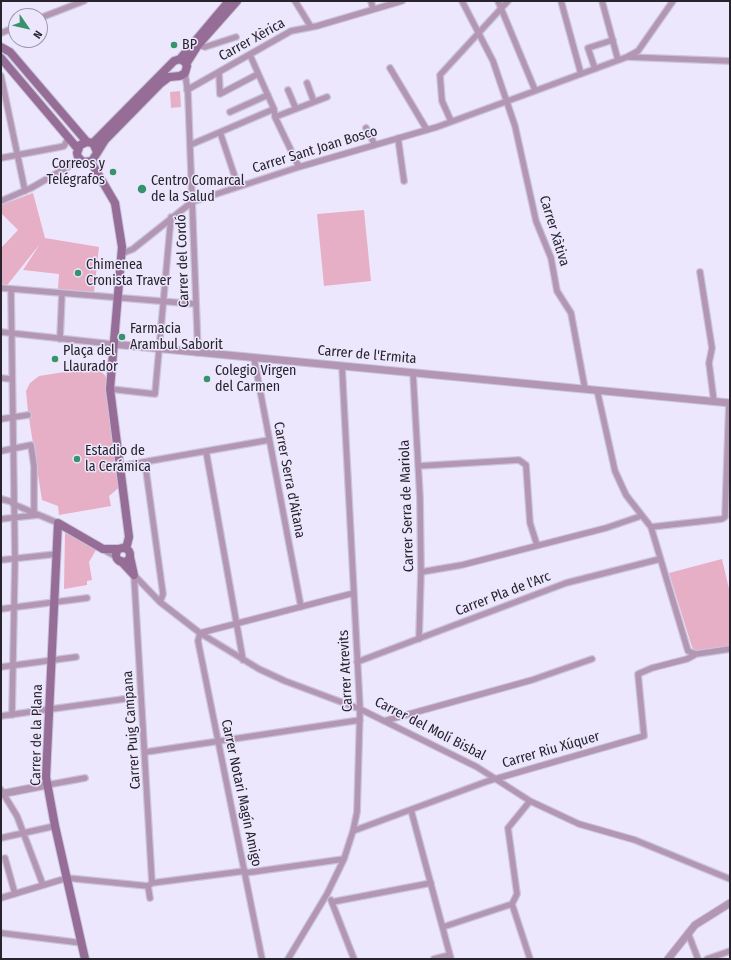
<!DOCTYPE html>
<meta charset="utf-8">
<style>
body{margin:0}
#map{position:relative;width:731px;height:960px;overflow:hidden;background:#ede7fe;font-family:"Fira Sans Condensed",sans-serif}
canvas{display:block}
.frame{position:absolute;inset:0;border:2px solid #27242d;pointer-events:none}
.north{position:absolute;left:8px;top:8px;width:40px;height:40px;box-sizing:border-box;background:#ede7fe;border:1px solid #9e99aa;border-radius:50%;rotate:124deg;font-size:11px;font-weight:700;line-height:16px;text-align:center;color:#27242d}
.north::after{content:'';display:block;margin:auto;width:14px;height:18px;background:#36936b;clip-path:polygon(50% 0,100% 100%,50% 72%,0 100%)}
</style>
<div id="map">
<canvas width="731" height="960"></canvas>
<div class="frame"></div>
<div class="north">N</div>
</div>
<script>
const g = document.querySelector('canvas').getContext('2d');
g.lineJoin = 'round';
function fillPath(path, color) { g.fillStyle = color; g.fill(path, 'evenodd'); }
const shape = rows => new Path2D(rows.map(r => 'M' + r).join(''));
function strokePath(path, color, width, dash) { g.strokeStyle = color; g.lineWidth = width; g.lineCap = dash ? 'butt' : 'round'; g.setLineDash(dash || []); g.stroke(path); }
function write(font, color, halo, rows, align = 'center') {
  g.font = font + ' "Fira Sans Condensed",sans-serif'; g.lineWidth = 3; g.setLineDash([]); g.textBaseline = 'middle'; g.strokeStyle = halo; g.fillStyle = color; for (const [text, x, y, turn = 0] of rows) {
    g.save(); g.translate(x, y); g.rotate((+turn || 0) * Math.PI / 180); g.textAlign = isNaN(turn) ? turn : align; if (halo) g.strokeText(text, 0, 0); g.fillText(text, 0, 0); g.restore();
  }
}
fillPath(shape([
 [180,91,181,107,171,108,170,92],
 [33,193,45,238,99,247,94,292,58,289,59,274,23,270,40,244,4,289,1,288,1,248,18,230,1,213,1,205],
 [364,210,371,281,324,286,317,214],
 [89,368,98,370,105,375,108,383,122,485,109,496,111,506,59,515,58,506,42,500,28,412,26,391,30,383,39,376],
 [65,531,96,550,89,562,92,580,87,581,87,585,64,589],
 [722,559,730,593,730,646,695,651,692,647,669,573]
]), '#e7afc5');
const minor = shape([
 [295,1,311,27],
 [371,1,373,9],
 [462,1,493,61,515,126,536,221,551,258,557,291,571,313,585,389],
 [498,1,535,90],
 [561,1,581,74],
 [602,1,618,60],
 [40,18,84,1],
 [1,33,16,27],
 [198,45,205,47,236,37],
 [250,55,274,109,275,117,299,167],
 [628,57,730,61],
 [390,68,427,130],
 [595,69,588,48,613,40],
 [219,72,220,94,258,74],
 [185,73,188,94,198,353],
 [1,76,25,191],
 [307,83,314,102],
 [187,90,291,31,317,26,402,1],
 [288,90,296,109],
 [230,112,268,95],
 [275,117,327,97],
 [451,121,442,101,440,75,508,1],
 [366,128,375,145],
 [220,132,238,186],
 [398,138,404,181],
 [190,145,274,109],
 [1,158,60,147,64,146,69,137],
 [1,201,31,188,80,160],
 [121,254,133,249,192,202,299,167,437,127,627,57,638,51,673,1],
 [700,272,712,348,709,363,714,402],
 [1,288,196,304],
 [11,289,15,559,12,715],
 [1,332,112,344],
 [60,339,62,293],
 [254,358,301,607],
 [413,373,420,498,421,572,419,639],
 [1,378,11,379],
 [110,389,155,394,171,217],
 [597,390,615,471,626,495,651,527,688,651,696,654],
 [1,419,28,415],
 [1,451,31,445,34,466,34,512],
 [206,451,243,660],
 [145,463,163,594,160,602],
 [121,466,269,440],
 [418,466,519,460,526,465,530,523,537,545],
 [1,499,13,502],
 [13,504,58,523],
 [1,519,38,515],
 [651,527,722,519,725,517,729,403],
 [104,550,117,557],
 [1,560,57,554],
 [421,572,462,565,606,528,641,516],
 [134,575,160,602,200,633,259,669,285,681,360,709,477,767,530,801,579,824,635,840,730,879],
 [134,575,152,883],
 [1,609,87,598],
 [357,662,566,583,660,559],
 [1,667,76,657],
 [1,716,124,699],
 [384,721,532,680,592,659],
 [146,752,360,720],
 [47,785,85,778],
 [1,790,17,816,43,885],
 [530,801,508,828,517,894,512,904,530,959],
 [411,810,451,959],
 [353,831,488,781,644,736,638,674,652,668,687,659,696,654,730,649],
 [1,838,55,826],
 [5,858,15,894],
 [245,873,344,859],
 [148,886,150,898],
 [1,898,67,878,148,886,152,883,245,871],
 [331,900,354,959],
 [332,902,431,883],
 [443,927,512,904],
 [1,933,82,943],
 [688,933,698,959],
 [262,959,198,641,200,633,354,593],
 [288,959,327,894,344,859,353,831,357,812,360,709,342,366],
 [434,959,450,955],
 [707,959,730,951]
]);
const tertiary = shape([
 [112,344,730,403],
 [1,794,47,785],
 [668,959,695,925,730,903]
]);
const secondary = shape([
 [1,47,10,52,87,142],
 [1,58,78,149],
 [180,59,229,1],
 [186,64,198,45,237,1],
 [93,143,174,61,180,59,185,62,187,66,185,73,180,76,169,77,161,83,105,140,92,161,83,162,78,157,77,153,80,145,87,142,93,143,97,152],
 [91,162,115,203,122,247,110,389,129,537,127,545,124,548],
 '116 555a7 7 0 1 1 14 0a7 7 0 1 1-14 0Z',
 [121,561,134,575,130,557],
 [85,959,55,826,46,777,58,523,103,549,119,549]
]);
strokePath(minor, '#c9c4d8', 8);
strokePath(tertiary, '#c9c4d8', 9);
strokePath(secondary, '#c9c4d8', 10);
strokePath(minor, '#b396b3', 5.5);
strokePath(tertiary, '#b396b3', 7);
strokePath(secondary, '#966d97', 8);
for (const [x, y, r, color] of [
 [174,45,4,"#36936b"],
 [113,172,4,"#36936b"],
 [142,189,5,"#36936b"],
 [78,273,4,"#36936b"],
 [122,337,4,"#36936b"],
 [55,359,4,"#36936b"],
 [207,379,4,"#36936b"],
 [77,459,4,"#36936b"]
]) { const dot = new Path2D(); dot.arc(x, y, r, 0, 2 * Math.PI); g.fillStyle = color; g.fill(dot); strokePath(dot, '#ede7fe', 1.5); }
write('14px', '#27242d', '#ede7fe', [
 ["Carrer Xèrica",252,40,-29],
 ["Carrer Sant Joan Bosco",315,150,-17],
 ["Carrer Xàtiva",554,231,73],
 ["Carrer del Cordó",183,261,-92],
 ["Carrer de l'Ermita",367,355,5],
 ["Carrer Serra d'Aitana",289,480,79],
 ["Carrer Serra de Mariola",407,506,-92],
 ["Carrer Pla de l'Arc",503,594,-21],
 ["Carrer Atrevits",346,671,-93],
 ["Carrer del Molí Bisbal",430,729,27],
 ["Carrer Puig Campana",132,730,-94],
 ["Carrer de la Plana",37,735,-89],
 ["Carrer Riu Xúquer",551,750,-16],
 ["Carrer Notari Magín Amigo",241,793,78]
]);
write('14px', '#27242d', '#ede7fe', [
 ["BP",182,45],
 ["Correos y",105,164,"right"],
 ["Telégrafos",105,180,"right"],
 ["Centro Comarcal",151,181],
 ["de la Salud",151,197],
 ["Chimenea",86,265],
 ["Cronista Traver",86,281],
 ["Farmacia",130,329],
 ["Arambul Saborit",130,345],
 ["Plaça del",63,351],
 ["Llaurador",63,367],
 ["Colegio Virgen",215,371],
 ["del Carmen",215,387],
 ["Estadio de",85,451],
 ["la Cerámica",85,467]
], 'left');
</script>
